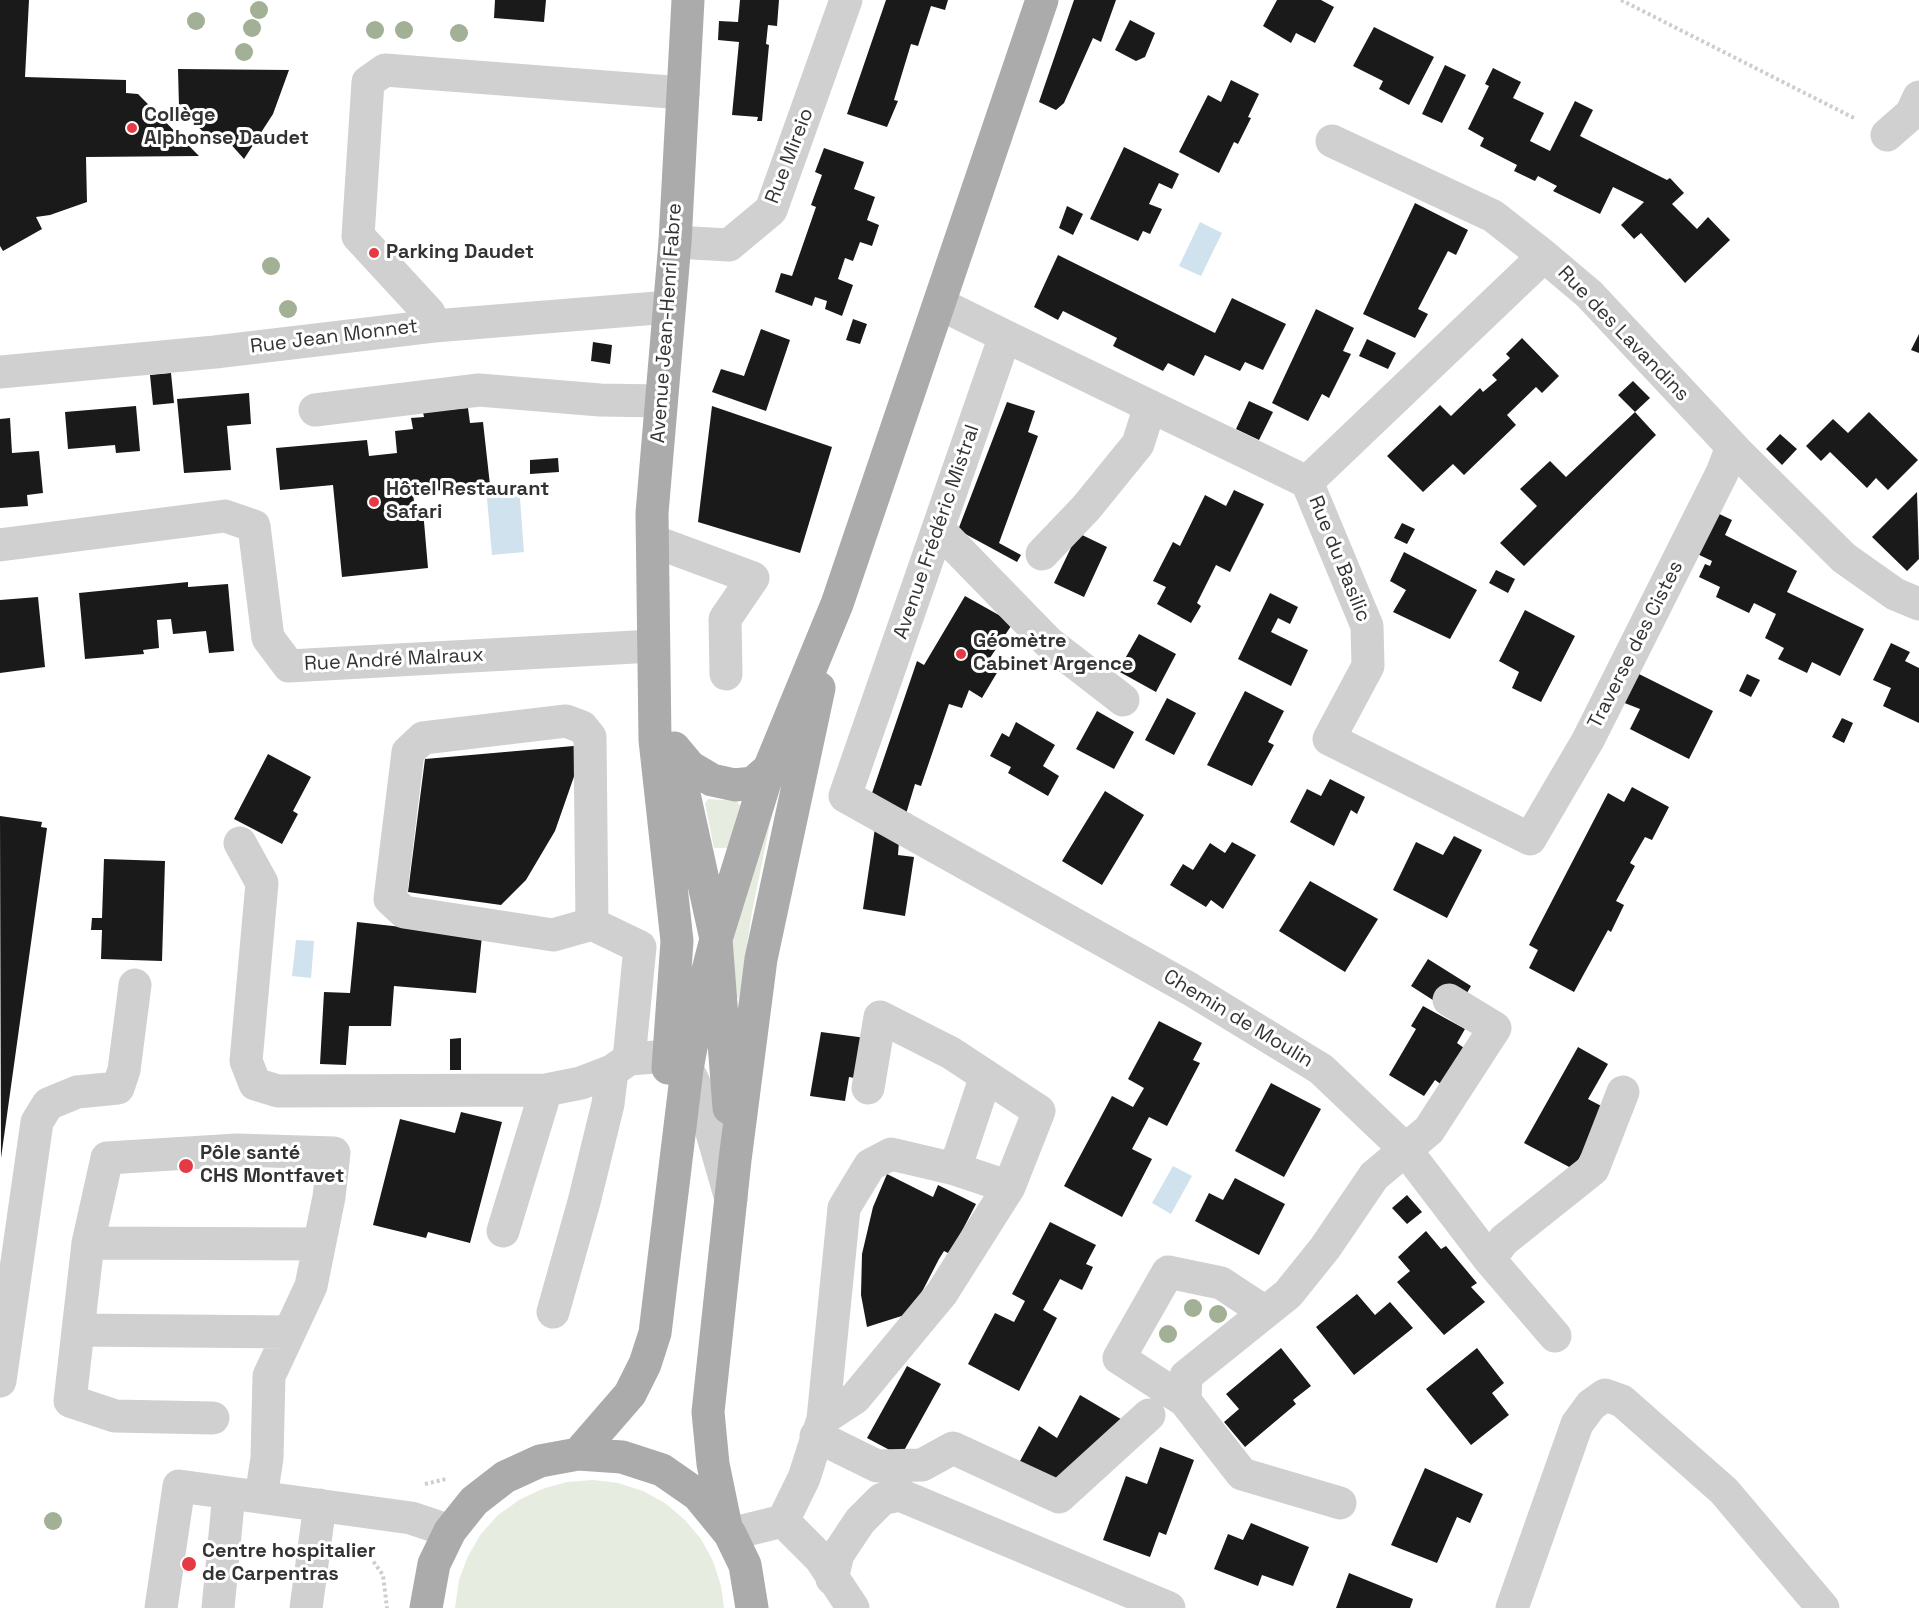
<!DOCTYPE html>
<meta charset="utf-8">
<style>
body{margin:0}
canvas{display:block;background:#fff}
</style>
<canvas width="1919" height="1608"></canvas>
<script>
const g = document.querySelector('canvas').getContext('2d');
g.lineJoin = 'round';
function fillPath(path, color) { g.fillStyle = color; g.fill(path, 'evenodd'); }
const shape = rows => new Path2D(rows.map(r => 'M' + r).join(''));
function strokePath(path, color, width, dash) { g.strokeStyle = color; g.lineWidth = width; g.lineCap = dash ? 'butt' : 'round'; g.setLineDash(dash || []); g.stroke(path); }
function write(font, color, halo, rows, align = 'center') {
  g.font = font + ' "Space Grotesk",sans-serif'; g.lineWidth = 6; g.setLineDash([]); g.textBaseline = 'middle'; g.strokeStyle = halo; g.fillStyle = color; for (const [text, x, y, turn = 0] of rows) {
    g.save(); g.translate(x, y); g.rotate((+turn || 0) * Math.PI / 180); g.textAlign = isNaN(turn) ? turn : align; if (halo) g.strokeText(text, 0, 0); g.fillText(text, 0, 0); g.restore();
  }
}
fillPath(shape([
 [708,799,736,801,740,805,728,848,714,848,705,803],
 [773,809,752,912,739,997,737,998,732,941],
 [593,1480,618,1483,643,1491,665,1503,685,1520,701,1539,713,1561,721,1586,724,1608,455,1608,459,1580,468,1556,481,1534,498,1515,519,1500,542,1489,567,1482]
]), '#e6ecdf');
fillPath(shape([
 [1200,222,1222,233,1201,276,1179,266],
 [519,486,524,552,492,555,486,487],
 [296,940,314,941,311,978,292,976],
 [1173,1166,1192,1176,1171,1214,1152,1203]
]), '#cfe2ee');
fillPath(shape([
 [0,0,29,0,25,77,126,80,126,93,138,94,199,156,86,157,87,202,50,215,36,217,42,229,3,251,0,246],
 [495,0,546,0,544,22,494,18],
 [740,0,779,0,777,26,768,25,766,44,769,45,762,121,757,121,758,117,732,115,739,42,718,40,719,21,738,22],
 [886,0,948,0,945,10,931,6,918,46,911,44,894,100,898,101,887,127,847,114],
 [1074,0,1116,0,1101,42,1093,38,1064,103,1056,110,1039,102],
 [1277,0,1321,0,1334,7,1315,43,1296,33,1291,43,1263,26],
 [1130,20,1155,33,1145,57,1136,61,1115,50],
 [1374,27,1434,57,1409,105,1379,89,1383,81,1353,66],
 [1445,65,1466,75,1442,123,1422,114],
 [1493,68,1521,82,1513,98,1544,113,1530,141,1550,151,1575,101,1593,110,1580,136,1667,180,1670,178,1684,193,1672,204,1697,229,1708,217,1730,240,1685,283,1641,233,1634,239,1621,225,1644,202,1613,187,1600,214,1553,191,1557,186,1538,176,1535,181,1514,171,1517,165,1480,146,1484,138,1468,129,1489,86,1485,84],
 [178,69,289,70,273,114,244,159,228,141,215,144,179,107],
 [1231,80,1259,94,1248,117,1251,118,1238,144,1234,142,1219,173,1179,152,1208,95,1221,102],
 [1124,147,1179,174,1172,189,1159,183,1149,204,1162,209,1150,234,1143,231,1138,241,1090,219],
 [824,148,864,162,854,189,875,197,867,220,879,225,872,246,860,242,853,261,845,258,838,279,853,285,842,316,825,309,827,301,815,297,812,306,775,292,781,273,792,276,816,207,811,205,822,175,815,172],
 [1415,203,1468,230,1456,255,1448,251,1418,309,1428,314,1415,338,1363,314],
 [1067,206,1083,214,1073,235,1059,228],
 [1058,255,1215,333,1232,298,1286,324,1263,370,1245,362,1240,371,1205,355,1194,376,1168,363,1163,371,1113,346,1117,338,1063,311,1058,320,1034,307],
 [1316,309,1354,328,1343,351,1351,354,1329,398,1322,394,1308,421,1272,403],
 [853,319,867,324,860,344,846,340],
 [761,329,790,340,766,411,712,392,721,369,744,376],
 [1919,334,1919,353,1911,350],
 [1522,338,1559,376,1542,393,1536,387,1507,415,1516,425,1464,475,1453,464,1423,492,1387,456,1440,405,1451,416,1480,388,1483,392,1497,380,1492,375,1510,358,1506,354],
 [1367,339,1396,353,1388,369,1359,356],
 [593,342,612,345,610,364,591,361],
 [171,373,174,403,153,405,150,375],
 [1633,381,1650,398,1635,412,1618,395],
 [249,393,251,424,227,426,231,470,184,473,177,399],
 [1249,401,1273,412,1259,440,1236,429],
 [1007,402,1035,411,1028,432,1038,436,999,543,1021,555,1017,562,958,530],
 [136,406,140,451,116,453,115,445,68,449,65,412],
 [712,406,832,447,800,553,698,522],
 [468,408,470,423,483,422,490,485,413,493,415,511,423,510,428,568,342,577,333,485,280,490,276,448,367,440,369,456,397,453,395,431,413,429,411,418,424,417,423,412],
 [1635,412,1656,435,1524,566,1500,543,1537,506,1520,489,1550,461,1566,477],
 [1869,412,1918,460,1888,490,1876,478,1867,488,1830,452,1821,461,1806,446,1833,419,1848,433],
 [10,418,12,453,39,451,43,493,27,495,28,506,0,508,0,419],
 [1780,434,1797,449,1782,465,1766,449],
 [558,458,559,472,530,474,530,460],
 [1234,490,1264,504,1230,572,1216,565,1197,603,1201,606,1191,623,1157,604,1166,587,1153,581,1173,542,1180,546,1205,495,1226,506],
 [1917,492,1919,559,1907,571,1872,537],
 [1713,511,1732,520,1725,535,1797,571,1787,592,1864,629,1840,676,1812,662,1807,673,1778,659,1784,648,1765,638,1776,614,1754,603,1749,613,1716,597,1720,587,1699,577,1705,564,1710,566,1712,561,1693,552],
 [1402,523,1415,529,1407,544,1394,538],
 [1078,533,1107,547,1084,597,1054,583],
 [1404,552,1477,590,1450,639,1393,612,1406,590,1390,581],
 [1496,570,1515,579,1508,593,1489,583],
 [188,582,188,587,228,584,234,651,209,653,206,631,173,634,171,619,157,620,159,648,143,650,144,654,85,659,79,593],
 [1270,593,1298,607,1290,624,1278,618,1271,632,1308,650,1291,686,1238,659],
 [965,596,1013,623,986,664,998,671,982,698,969,690,962,708,949,704,921,786,915,784,906,814,872,793,917,661,924,665],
 [38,597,45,667,0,673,0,600],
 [1525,610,1575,636,1541,702,1512,688,1519,672,1499,661],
 [1139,634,1176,654,1156,692,1118,671],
 [1891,643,1910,652,1905,661,1919,668,1919,723,1883,706,1891,688,1873,680],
 [1637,673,1713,711,1689,759,1630,729,1640,709,1622,702],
 [1747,674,1760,680,1751,697,1739,691],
 [1245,691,1284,711,1268,742,1274,745,1252,786,1207,765],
 [1167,698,1196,713,1174,755,1145,740],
 [1097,711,1134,732,1114,769,1076,749],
 [1842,718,1853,723,1844,743,1832,737],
 [1016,722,1055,745,1043,766,1059,776,1048,796,1008,773,1011,767,990,756,1002,733,1009,737],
 [585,745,555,831,526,880,501,905,408,892,425,759],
 [268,754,311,777,293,811,298,814,282,844,234,819],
 [1330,779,1365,797,1357,814,1351,810,1334,846,1290,822,1307,789,1321,796],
 [1632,787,1669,807,1652,840,1645,837,1630,863,1635,866,1616,901,1624,905,1611,932,1608,930,1574,992,1529,968,1538,950,1529,945,1608,793,1624,802],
 [1105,791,1144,815,1102,885,1062,861],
 [0,816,42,822,41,827,47,828,1,1158],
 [875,828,899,841,898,855,914,857,905,916,863,909],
 [1454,836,1482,850,1447,918,1393,890,1416,842,1443,855],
 [1232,842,1256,855,1223,909,1211,900,1206,907,1170,885,1183,864,1193,870,1210,843,1225,853],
 [104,859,165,861,162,961,101,959,102,930,91,930,92,918,102,918],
 [1310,881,1378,919,1345,972,1279,931],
 [357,922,482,936,476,993,394,986,391,1026,349,1026,346,1065,320,1064,324,992,350,993],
 [1428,959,1471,986,1464,998,1436,1002,1411,986],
 [1423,1006,1465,1029,1457,1043,1464,1048,1442,1085,1435,1080,1424,1096,1389,1075,1416,1029,1411,1026],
 [1159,1021,1202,1043,1193,1060,1200,1063,1167,1126,1149,1117,1132,1149,1152,1159,1122,1217,1064,1186,1112,1096,1133,1107,1144,1088,1128,1079],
 [821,1032,866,1038,860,1079,849,1077,845,1101,810,1096],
 [461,1038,461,1070,450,1070,450,1039],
 [1578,1047,1608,1064,1588,1099,1607,1109,1573,1169,1524,1143],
 [1271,1083,1321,1109,1284,1177,1235,1151],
 [461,1112,502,1122,470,1243,428,1232,426,1238,373,1225,400,1119,455,1133],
 [887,1174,933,1197,938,1185,976,1204,950,1254,944,1251,939,1259,911,1313,867,1327,861,1295,862,1254,873,1207],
 [1235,1178,1285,1204,1259,1255,1195,1221,1209,1193,1223,1200],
 [1407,1195,1422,1212,1407,1224,1392,1208],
 [1050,1222,1096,1245,1086,1264,1093,1267,1082,1290,1060,1279,1043,1310,1057,1318,1019,1391,968,1364,995,1313,1014,1322,1025,1301,1012,1294],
 [1426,1231,1441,1249,1446,1246,1477,1283,1471,1287,1485,1302,1444,1335,1397,1282,1410,1271,1398,1257],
 [1357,1294,1375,1315,1390,1302,1413,1328,1354,1375,1316,1327],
 [1281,1348,1311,1386,1293,1400,1296,1404,1245,1447,1224,1422,1239,1409,1226,1394],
 [1477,1348,1504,1383,1492,1393,1509,1415,1471,1445,1426,1389],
 [907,1366,941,1384,901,1456,867,1438],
 [1080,1395,1131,1425,1059,1486,1019,1463,1039,1426,1057,1438],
 [1160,1447,1194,1460,1166,1535,1159,1532,1150,1557,1103,1540,1126,1476,1147,1484],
 [1425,1468,1483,1494,1470,1523,1457,1517,1437,1563,1391,1545],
 [1251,1523,1309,1547,1293,1586,1262,1575,1258,1586,1214,1569,1228,1534,1243,1540],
 [1349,1573,1413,1599,1410,1608,1336,1608]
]), '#1a1a1a');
strokePath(shape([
 [1621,0,1856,119],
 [425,1484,446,1479],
 [363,1547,383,1575,387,1608]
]), '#cdcdcd', 4, [3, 3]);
strokePath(shape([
 [1887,135,1911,114,1919,97],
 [1332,141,1493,216,1544,256],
 [675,242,729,245,771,210,846,0],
 [940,304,1005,336,845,796,1190,989,1321,1069,1405,1149,1489,1259,1555,1336],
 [434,326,429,313,358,236,368,82,385,70,683,93],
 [1005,336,1307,482,1367,626,1368,666,1329,739,1530,839,1588,740,1722,473,1732,447],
 [0,372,215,352,434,326,669,307],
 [315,410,479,390,600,400,661,401],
 [1307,482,1544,256,1589,294,1739,454,1844,558,1895,594,1919,604],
 [938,529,1048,642,1123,700],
 [653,541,753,578,725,619,726,674],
 [0,545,225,516,254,526,268,638,289,666,653,646],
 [1042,554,1086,508,1138,444,1150,406],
 [240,843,262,883,246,1061,255,1084,278,1091,546,1090,581,1083,612,1071,629,1059,669,1056,687,1069,694,1083,708,1119,731,1199],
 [592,924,590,737,582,727,566,721,423,738,408,752,390,899,404,912,553,935,592,924,640,947,629,1059],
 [955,1169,986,1076],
 [503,1231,546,1090],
 [88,1243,319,1244],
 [1489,1259,1504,1240,1593,1169,1623,1092],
 [553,1312,584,1202,608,1104,612,1071],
 [78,1330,289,1332],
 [0,1381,37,1122,48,1104,77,1092,118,1088,124,1070,135,985],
 [1185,1401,1119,1358,1168,1272,1221,1283,1265,1312],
 [213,1418,115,1416,70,1401,88,1243,107,1158,237,1150,334,1153,329,1197,311,1286,269,1376,267,1458,261,1497],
 [823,1419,855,1398,942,1293,1009,1187,1039,1111,951,1053,880,1017,868,1088],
 [816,1436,877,1466,922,1465,953,1448,1059,1497,1149,1415],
 [1340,1503,1242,1474,1185,1401,1186,1376,1288,1294,1325,1248,1374,1176,1429,1130,1495,1028,1449,1000],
 [783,1521,804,1478,823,1419,844,1208,870,1165,891,1154,955,1169,1009,1187],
 [730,1534,783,1521,820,1558,853,1608],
 [832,1579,838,1554,860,1521,882,1499,900,1495,1169,1608],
 [161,1608,179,1486,411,1518,450,1531],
 [218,1608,229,1493],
 [306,1608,320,1505],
 [1512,1608,1577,1424,1591,1405,1605,1395,1622,1401,1724,1491,1823,1608]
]), '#d0d0d0', 33);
strokePath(shape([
 [674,748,690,767,712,780,735,785,753,783,769,769],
 [675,753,716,939,729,1108],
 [668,1068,677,941,655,740,652,513,675,242,688,0],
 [578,1454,630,1394,645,1364,655,1333,687,1069,699,1005,716,939,769,769,837,604,1042,0],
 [726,1527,713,1464,708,1412,735,1160,761,959,819,688],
 [426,1608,434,1564,450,1531,474,1501,505,1477,540,1461,578,1454,622,1457,662,1470,698,1495,730,1534,745,1565,752,1608]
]), '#ababab', 33);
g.fillStyle = '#a2b095';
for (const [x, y] of [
 [259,10],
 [196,21],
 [252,28],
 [375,30],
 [404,30],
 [459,33],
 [244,52],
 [271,266],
 [288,309],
 [1193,1308],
 [1218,1314],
 [1168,1334],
 [53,1521]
]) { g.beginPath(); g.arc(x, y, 9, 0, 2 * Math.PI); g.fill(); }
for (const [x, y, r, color] of [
 [132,128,6,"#e63946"],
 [374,253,6,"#e63946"],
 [374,502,6,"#e63946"],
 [961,654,6,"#e63946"],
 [186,1166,8,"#e63946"],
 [189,1564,8,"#e63946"]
]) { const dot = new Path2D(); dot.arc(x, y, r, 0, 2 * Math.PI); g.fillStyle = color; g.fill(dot); strokePath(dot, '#fff', 2); }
write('bold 20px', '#333', '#fff', [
 ["Collège",144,116],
 ["Alphonse Daudet",144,139],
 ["Parking Daudet",386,253],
 ["Hôtel Restaurant",386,490],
 ["Safari",386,513],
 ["Géomètre",973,642],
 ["Cabinet Argence",973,665],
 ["Pôle santé",200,1154],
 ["CHS Montfavet",200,1177],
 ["Centre hospitalier",202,1552],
 ["de Carpentras",202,1575]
], 'left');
write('20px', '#333', '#fff', [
 ["Rue Mireio",790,156,-69],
 ["Avenue Jean-Henri Fabre",667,323,-86],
 ["Rue des Lavandins",1623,334,46],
 ["Rue Jean Monnet",334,337,-7],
 ["Avenue Frédéric Mistral",937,532,-71],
 ["Rue du Basilic",1339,559,68],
 ["Traverse des Cistes",1636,645,-63],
 ["Rue André Malraux",394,660,-3],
 ["Chemin de Moulin",1238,1019,31]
]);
</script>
